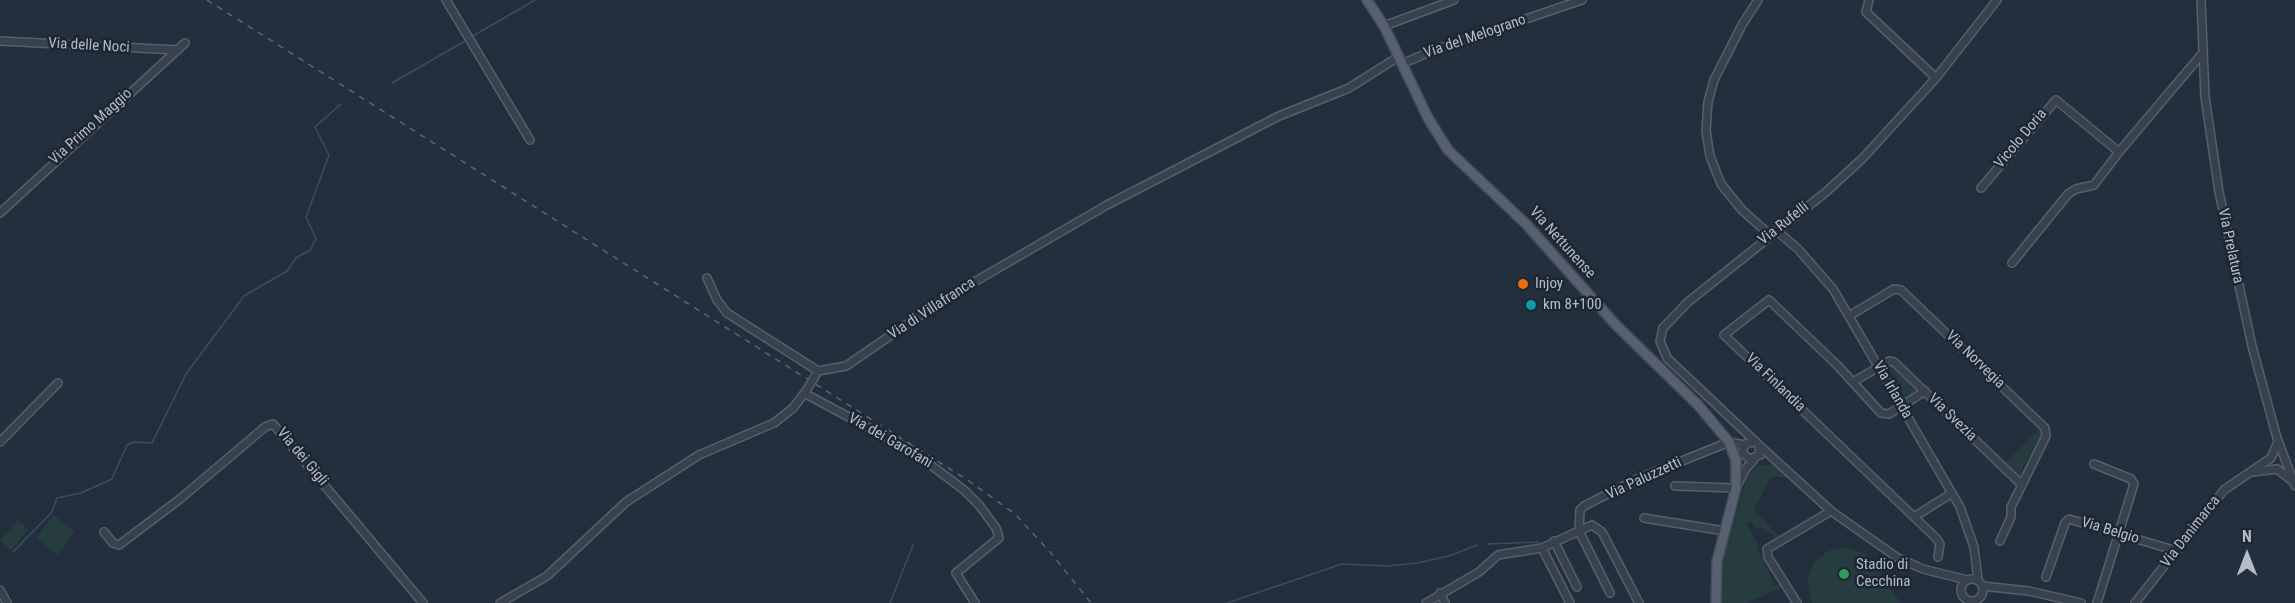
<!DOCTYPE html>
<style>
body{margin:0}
#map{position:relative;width:2295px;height:603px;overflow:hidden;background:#242f3e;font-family:"Roboto Condensed",sans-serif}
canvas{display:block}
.north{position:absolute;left:2217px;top:525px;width:60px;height:60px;-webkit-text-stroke:4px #1d2633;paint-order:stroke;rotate:0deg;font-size:16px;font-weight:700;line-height:24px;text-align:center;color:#b4bcc9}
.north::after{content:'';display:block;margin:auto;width:21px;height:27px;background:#b4bcc9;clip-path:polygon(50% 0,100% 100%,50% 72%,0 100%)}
</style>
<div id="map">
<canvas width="2295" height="603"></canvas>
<div class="north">N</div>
</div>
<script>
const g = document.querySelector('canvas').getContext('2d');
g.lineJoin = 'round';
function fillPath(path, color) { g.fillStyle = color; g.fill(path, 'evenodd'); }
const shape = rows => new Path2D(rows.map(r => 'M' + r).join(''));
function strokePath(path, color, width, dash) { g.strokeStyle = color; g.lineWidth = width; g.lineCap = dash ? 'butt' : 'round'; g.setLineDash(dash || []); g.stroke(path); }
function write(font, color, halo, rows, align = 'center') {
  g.font = font + ' "Roboto Condensed",sans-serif'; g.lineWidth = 5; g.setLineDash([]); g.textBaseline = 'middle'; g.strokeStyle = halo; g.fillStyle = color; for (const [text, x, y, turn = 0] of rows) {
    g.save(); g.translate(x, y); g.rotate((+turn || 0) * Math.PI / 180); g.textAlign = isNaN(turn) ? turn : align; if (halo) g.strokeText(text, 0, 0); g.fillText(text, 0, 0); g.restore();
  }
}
fillPath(shape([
 [1893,364,1918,390,1905,401,1890,370,1884,367],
 [2039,428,2043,431,2020,473,2022,475,2018,476,2006,463],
 [1758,465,1773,465,1789,477,1771,477,1754,510,1779,536,1770,540,1774,535,1760,527,1757,528,1752,521,1746,525,1759,546,1757,547,1775,586,1781,584,1783,587,1746,603,1722,603,1720,586,1725,552,1747,477],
 [54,515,75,532,57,555,36,538],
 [18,520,28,529,11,550,0,541],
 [1847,547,1865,554,1901,603,1812,603,1807,581,1814,562,1828,551]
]), '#263c3f');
strokePath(shape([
 [473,36,535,0],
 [392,83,465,41],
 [1488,544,1539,542],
 [13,552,52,512,57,498,81,493,112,479,127,445,134,442,152,443,186,374,244,296,287,271,296,258,310,250,316,239,306,217,329,155,315,127,341,104],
 [890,603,913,545],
 [1227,603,1342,564,1388,566,1417,563,1449,556,1477,545]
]), '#394c67', 1.5);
const minor = shape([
 [446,0,530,140],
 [1758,0,1742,25,1714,80,1708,102,1706,131,1710,156,1721,184,1742,210,1770,235],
 [1869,0,1866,12,1936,78],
 [2201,0,2205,97,2219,192,2252,346,2277,438,2295,486],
 [1384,26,1454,0],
 [0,41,178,50],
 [1402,64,1434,50,1582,0],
 [1981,188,2056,100,2119,152,2201,55],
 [0,213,185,43],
 [1776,230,1798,249,1833,289,1960,507,1974,547,1978,580],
 [2012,263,2068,194,2076,189,2094,185,2119,152],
 [707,278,717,300,727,313,818,371],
 [1849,316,1894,289,1901,290,2045,428,2046,436,2011,507,2011,517,2000,541],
 [814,378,818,371,846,366,938,303,1107,205,1279,116,1349,88,1398,57],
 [1853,382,1889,361,1894,362,2022,485],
 [1925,391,1889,414,1881,413,1837,365,1769,300,1724,335,1936,538,1940,544,1938,557],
 [804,393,912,451,964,490,979,505,996,528,999,538,956,573,975,603],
 [0,442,58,383],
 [1756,442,1747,443,1743,448,1743,454,1750,459,1760,455,1759,445,1667,358,1660,341,1663,328,1688,302,1826,192,1863,158,1936,78,1997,0],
 [1760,446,1831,511,1898,558,1923,569,1967,580],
 [2094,464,2131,479,2134,484,2097,603],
 [2253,472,2277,469,2291,480],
 [1675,486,1736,488,1745,470,1754,459],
 [1914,517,1952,493],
 [1644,518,1725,531],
 [1579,531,1580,510,1584,506,1637,479,1729,442,1745,445],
 [1579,531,1610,593],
 [104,532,113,543,119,545,180,499,265,427,273,424,423,603],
 [1554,541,1577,587],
 [1542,548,1570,603],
 [2046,577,2065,523,2069,519,2177,551],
 '1961 590a11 11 0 1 1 22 0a11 11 0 1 1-22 0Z',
 [1982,586,2029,591,2081,603],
 [0,590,7,603],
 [1440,593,1445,603],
 [500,603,547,576,626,502,699,455,774,423,793,408,806,391],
 [1426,603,1479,572,1498,555,1542,548,1592,525,1602,532,1639,603],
 [1797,603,1768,557,1767,549,1831,511],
 [2135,603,2224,490,2271,458,2277,444]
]);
const major = shape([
 [1367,0,1384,26,1428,118,1448,150,1526,224,1616,325,1698,405,1729,442,1736,460,1736,488,1717,561,1716,603]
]);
strokePath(minor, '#565f6c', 10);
strokePath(major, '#414a57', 12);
strokePath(minor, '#38414e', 7);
strokePath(major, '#56606e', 9);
strokePath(shape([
 [207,0,969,481,1015,514,1050,552,1091,603]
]), '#5a6575', 1.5, [6, 6]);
const minorBridge = shape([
 [806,391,814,378]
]);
strokePath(minorBridge, '#565f6c', 10, []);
strokePath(minorBridge, '#38414e', 7);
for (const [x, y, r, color] of [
 [1523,284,6,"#e8710a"],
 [1531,305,6,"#0f9aa8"],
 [1844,574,6,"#2e9e5b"]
]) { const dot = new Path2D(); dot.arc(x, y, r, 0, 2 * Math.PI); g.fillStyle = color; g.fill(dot); strokePath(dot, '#1d2633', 2); }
write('15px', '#b4bcc9', '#1d2633', [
 ["Via del Melograno",1475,37,-19],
 ["Via delle Noci",89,46,3],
 ["Via Primo Maggio",91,127,-42],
 ["Vicolo Doria",2021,139,-50],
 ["Via Rufelli",1784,224,-38],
 ["Via Nettunense",1562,243,48],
 ["Via Prelatura",2230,246,78],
 ["Via di Villafranca",932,309,-33],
 ["Via Norvegia",1975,360,44],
 ["Via Finlandia",1775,383,44],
 ["Via Irlanda",1892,390,60],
 ["Via Svezia",1952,418,44],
 ["Via dei Garofani",890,441,30],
 ["Via dei Gigli",302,457,50],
 ["Via Paluzzetti",1644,479,-25],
 ["Via Belgio",2110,531,17],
 ["Via Danimarca",2191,532,-52]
]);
write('15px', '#b4bcc9', '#1d2633', [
 ["Injoy",1535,284],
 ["km 8+100",1543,305],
 ["Stadio di",1856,565],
 ["Cecchina",1856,582]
], 'left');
</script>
